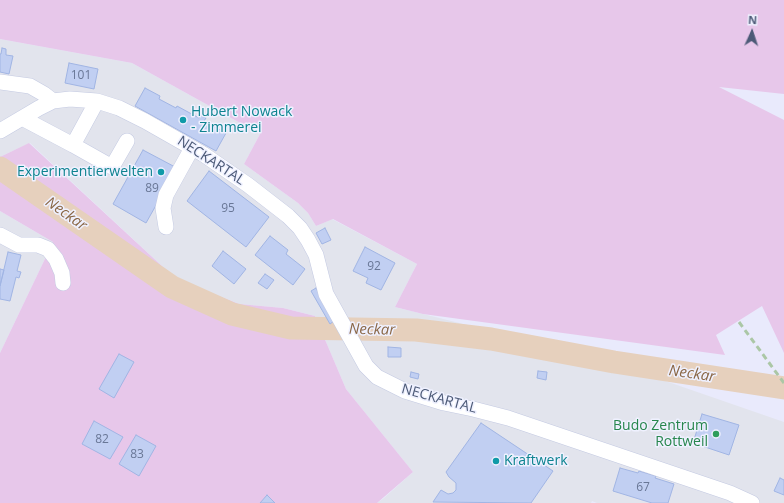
<!DOCTYPE html>
<style>
body{margin:0}
#map{position:relative;width:784px;height:503px;overflow:hidden;background:#e9eafc;font-family:"Open Sans",sans-serif}
canvas{display:block}
.north{position:absolute;left:732px;top:12px;width:40px;height:40px;-webkit-text-stroke:3px #eff1ff;paint-order:stroke;rotate:3deg;font-size:11px;font-weight:700;line-height:16px;text-align:center;color:#4c5a77}
.north::after{content:'';display:block;margin:auto;width:14px;height:18px;background:#4c5a77;clip-path:polygon(50% 0,100% 100%,50% 72%,0 100%)}
</style>
<div id="map">
<canvas width="784" height="503"></canvas>
<div class="north">N</div>
</div>
<script>
const g = document.querySelector('canvas').getContext('2d');
g.lineJoin = 'round';
function fillPath(path, color) { g.fillStyle = color; g.fill(path, 'evenodd'); }
const shape = rows => new Path2D(rows.map(r => 'M' + r).join(''));
function strokePath(path, color, width, dash) { g.strokeStyle = color; g.lineWidth = width; g.lineCap = dash ? 'butt' : 'round'; g.setLineDash(dash || []); g.stroke(path); }
function write(font, color, halo, rows, align = 'center') {
  g.font = font + ' "Open Sans",sans-serif'; g.lineWidth = 3; g.setLineDash([]); g.textBaseline = 'middle'; g.strokeStyle = halo; g.fillStyle = color; for (const [text, x, y, turn = 0] of rows) {
    g.save(); g.translate(x, y); g.rotate((+turn || 0) * Math.PI / 180); g.textAlign = isNaN(turn) ? turn : align; if (halo) g.strokeText(text, 0, 0); g.fillText(text, 0, 0); g.restore();
  }
}
fillPath(shape([
 [0,39,132,63,260,134,244,164,298,203,308,213,316,226,332,219,417,264,395,307,596,357,784,422,784,503,597,503,592,501,591,503,377,503,384,498,413,472,346,389,315,316,283,308,239,304,176,279,30,143,0,157],
 [0,211,53,242,0,353]
]), '#e2e4ed');
fillPath(shape([
 [0,0,784,0,784,94,719,87,784,120,784,353,762,306,716,335,725,355,423,314,395,307,417,264,333,219,316,226,308,213,298,203,244,164,260,134,132,63,0,39],
 [29,143,176,279,239,304,283,308,315,316,346,389,413,472,377,503,0,503,0,353,53,242,0,211,0,157]
]), '#e7c7ea');
strokePath(shape([
 [0,168,172,287,232,314,291,328,416,330,491,339,614,362,784,388]
]), '#e6d0bd', 23);
const building = shape([
 [2,48,6,49,6,55,13,56,9,74,0,72,0,54,1,54,2,48],
 [69,63,98,69,94,89,65,83,69,63],
 [145,88,160,96,159,99,176,108,177,106,199,118,201,116,206,118,204,121,226,133,216,151,135,106,145,88],
 [143,150,177,168,146,223,113,204,143,150],
 [209,171,269,217,246,247,187,201,209,171],
 [325,228,331,240,322,244,316,233,325,228],
 [270,236,288,250,286,254,305,269,293,285,255,255,270,236],
 [365,247,395,263,381,290,366,283,368,278,353,271,365,247],
 [223,251,246,269,234,284,212,266,223,251],
 [8,252,21,255,17,271,21,272,19,278,16,277,10,301,0,299,0,286,8,252],
 [0,269,4,270,0,286,0,269],
 [265,274,274,280,267,289,258,283,265,274],
 [316,288,334,321,330,324,311,291,316,288],
 [388,347,401,348,401,357,388,357,388,347],
 [119,354,134,362,114,398,99,389,119,354],
 [538,371,547,372,546,380,537,378,538,371],
 [411,372,419,374,418,379,410,377,411,372],
 [702,414,739,425,729,455,693,443,702,414],
 [94,421,123,437,110,459,82,444,94,421],
 [481,423,553,471,531,503,433,502,441,490,448,494,453,493,456,490,456,483,449,477,446,472,481,423],
 [136,435,156,446,139,476,119,464,136,435],
 [620,468,638,473,639,471,656,476,655,478,674,484,668,503,652,503,613,491,620,468],
 [780,478,784,480,784,495,774,491,780,478],
 [267,495,275,503,260,503,267,495]
]);
fillPath(building, '#c1cff2');
strokePath(building, '#a1b5e4', 1);
const minor = shape([
 [0,82,30,86,44,94,53,101],
 [22,118,73,145,97,101],
 [0,131,39,108,53,101,70,99,97,101,119,108,145,121,203,154,248,185,288,216,300,228,308,240,316,255,326,294,366,366,377,377,405,391,444,403,473,409,508,418,730,493,752,503],
 [73,145,112,167,127,141],
 [166,227,163,208,166,195,192,148],
 [0,235,19,245,38,245,48,249,56,259,62,273,63,283]
]);
strokePath(minor, '#c4cae2', 16);
strokePath(minor, '#fff', 15);
strokePath(shape([
 [739,322,784,383]
]), '#abc7a6', 3, [6, 4]);
for (const [x, y, r, color] of [
 [183,120,4,"#0f9aa8"],
 [161,172,4,"#0f9aa8"],
 [716,434,4,"#2e9e5b"],
 [496,461,4,"#0f9aa8"]
]) { const dot = new Path2D(); dot.arc(x, y, r, 0, 2 * Math.PI); g.fillStyle = color; g.fill(dot); strokePath(dot, '#eff1ff', 1.5); }
write('12px', '#697796', null, [
 ["101",81,76],
 ["89",152,189],
 ["95",228,209],
 ["92",374,267],
 ["82",102,440],
 ["83",137,455],
 ["67",643,488]
]);
write('14px', '#0d838f', '#eff1ff', [
 ["Hubert Nowack",191,112],
 ["- Zimmerei",191,128],
 ["Experimentierwelten",153,172,"right"],
 ["Kraftwerk",504,461]
], 'left');
write('14px', '#4c5a77', '#eff1ff', [
 ["NECKARTAL",211,161,33],
 ["NECKARTAL",439,399,15]
]);
write('14px', '#27864d', '#eff1ff', [
 ["Budo Zentrum",708,426],
 ["Rottweil",708,442]
], 'right');
write('italic 15px', '#8a6746', '#eff1ff', [
 ["Neckar",66,214,35],
 ["Neckar",372,330,1],
 ["Neckar",692,374,8]
]);
</script>
